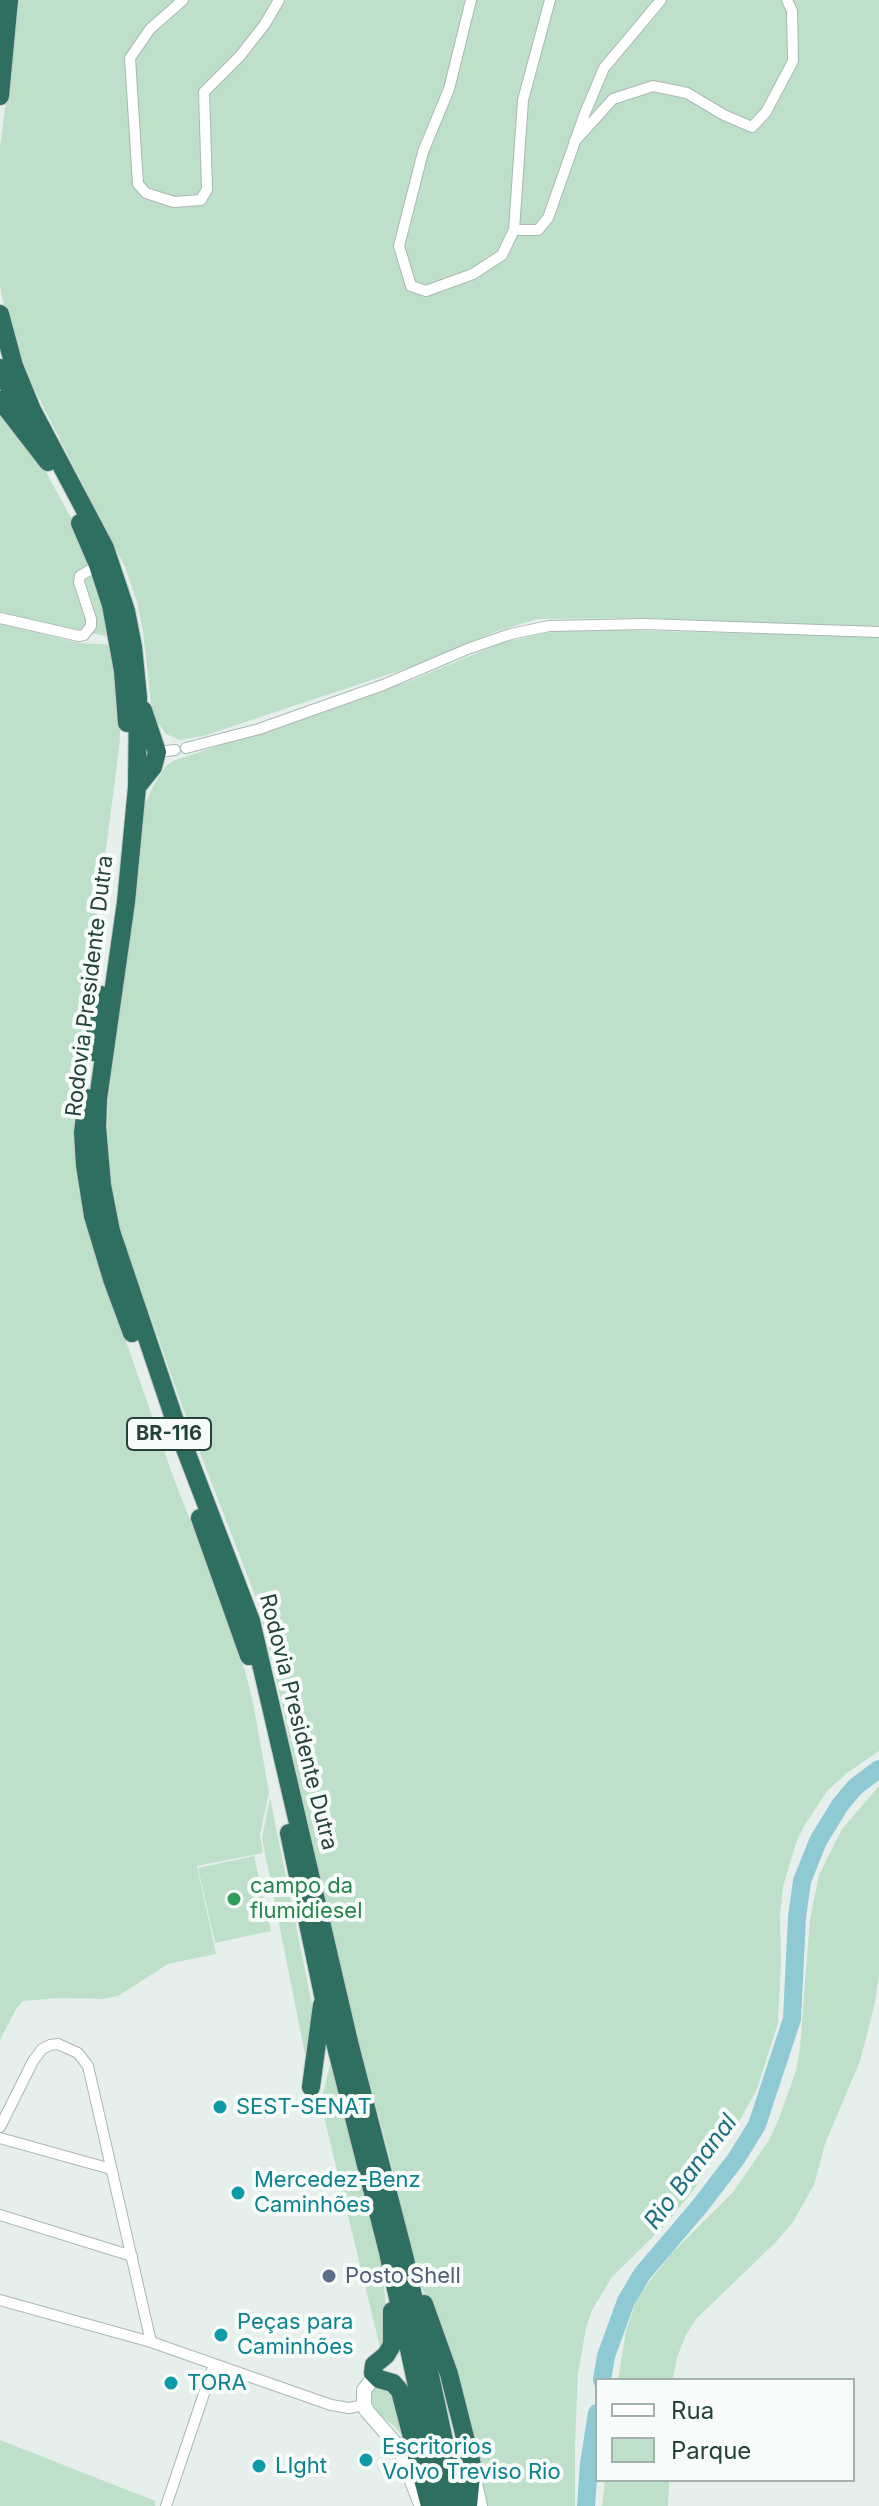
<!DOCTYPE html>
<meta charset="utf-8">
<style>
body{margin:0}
#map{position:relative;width:879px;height:2506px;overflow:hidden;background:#e6efeb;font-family:Inter,sans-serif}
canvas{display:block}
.legend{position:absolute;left:595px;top:2378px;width:260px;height:104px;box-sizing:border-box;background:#f7fbf9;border:2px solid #a3b1ad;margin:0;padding:10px 14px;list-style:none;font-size:24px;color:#24423a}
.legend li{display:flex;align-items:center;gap:16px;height:40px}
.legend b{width:40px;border:2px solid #a3b1ad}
</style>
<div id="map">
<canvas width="879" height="2506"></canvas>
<ul class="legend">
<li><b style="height:10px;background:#fff"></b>Rua</li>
<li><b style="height:22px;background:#bfe0c8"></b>Parque</li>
</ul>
</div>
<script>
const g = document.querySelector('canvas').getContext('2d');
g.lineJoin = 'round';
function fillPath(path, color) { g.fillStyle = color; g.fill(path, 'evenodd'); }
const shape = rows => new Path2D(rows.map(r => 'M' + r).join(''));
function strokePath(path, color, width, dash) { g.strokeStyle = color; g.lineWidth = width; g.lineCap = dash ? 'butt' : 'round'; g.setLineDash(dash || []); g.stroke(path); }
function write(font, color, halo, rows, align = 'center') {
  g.font = font + ' Inter,sans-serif'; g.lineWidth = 8; g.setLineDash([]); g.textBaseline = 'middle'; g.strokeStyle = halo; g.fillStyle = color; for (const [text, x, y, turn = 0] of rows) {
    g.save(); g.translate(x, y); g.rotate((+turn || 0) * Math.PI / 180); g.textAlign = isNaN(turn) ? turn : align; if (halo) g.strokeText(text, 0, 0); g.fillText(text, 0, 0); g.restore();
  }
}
fillPath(shape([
 [19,0,879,0,879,627,639,618,537,619,492,633,414,666,203,736,180,740,166,734,157,722,152,712,143,631,137,602,125,567,22,365,2,298,0,284,0,147],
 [0,406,39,459,77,529,89,556,112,637,47,625,0,613],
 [0,624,80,643,114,645,121,720,119,749,82,1031,75,1124,113,1304,174,1479,235,1633,253,1702,269,1792,260,1835,263,1853,197,1866,216,1954,168,1964,118,1996,102,1999,61,1998,23,2001,16,2009,0,2040],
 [583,629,879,637,879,1751,847,1773,827,1791,804,1826,796,1843,783,1887,780,1915,781,1961,778,2023,757,2089,740,2120,692,2192,663,2227,612,2277,592,2310,586,2328,578,2374,575,2442,575,2506,484,2506,438,2326,420,2283,384,2135,341,1980,281,1700,258,1603,185,1414,119,1227,110,1173,107,1141,108,1104,140,831,144,807,152,788,166,766,173,761,410,681,501,643,555,631],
 [879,1786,879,1974,874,2007,860,2061,825,2144,814,2185,793,2222,775,2243,696,2319,686,2335,677,2357,673,2380,618,2380,626,2331,638,2296,671,2254,733,2192,769,2140,778,2121,796,2071,800,2048,810,1919,819,1875,842,1829],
 [270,1798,315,2019,307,2064,262,1838],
 [254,1856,271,1931,215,1943,198,1868],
 [331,2061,382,2264,388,2332,381,2351,323,2113,322,2097],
 [376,2385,393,2387,403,2436,392,2424,371,2410,370,2393],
 [0,2440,155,2501,155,2506,0,2506],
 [605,2480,669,2480,668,2506,602,2506]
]), '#bfe0c8');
strokePath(shape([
 [602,2380,606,2356,626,2301,642,2274,699,2207,736,2159,757,2125,792,2019,797,1917,802,1881,818,1841,840,1805,855,1787,879,1769],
 [586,2506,589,2464,597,2413]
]), '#8ec9d4', 18);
const minor = shape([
 [183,0,150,29,130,58,138,184,146,193,174,202,201,200,207,189,204,92,240,56,265,24,279,0],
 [471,0,449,89,423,152,399,246,411,286,426,291,473,274,502,255,514,230,523,100,550,0],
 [574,142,613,99,653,86,687,93,724,115,752,127,766,112,793,61,792,11,787,0],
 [514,230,538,230,548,218,585,113,604,68,661,0],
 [0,618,79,636,84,635,91,626,91,619,79,582,80,576,98,565],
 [186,748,259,729,383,685,470,648,511,634,549,626,645,624,879,632],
 [157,752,175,750],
 [0,2127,33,2061,42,2049,50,2045,58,2044,78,2053,88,2066,151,2342],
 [0,2138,111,2169],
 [0,2215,132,2256],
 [0,2300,151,2342,331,2405,349,2408,364,2405],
 [166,2506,214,2364]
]);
const secondary = shape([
 [375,2376,364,2390,364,2405,367,2411,400,2449,420,2502],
 [474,2479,480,2506]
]);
const motorway = shape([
 [0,96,9,0],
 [0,314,14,366,32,410,105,548,126,611,133,647,138,697,137,787,126,902,98,1099,97,1127,102,1185,111,1231,179,1433,251,1621,349,2042,405,2259,458,2506],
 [0,368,28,427],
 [0,400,48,462],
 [80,523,98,565,111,605,123,671,127,723],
 [137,787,153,767,157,752,143,710],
 [93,1052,101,995],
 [87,1098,83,1133,85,1165,93,1216,112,1279,132,1333],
 [200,1518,249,1656],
 [289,1833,323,1995,388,2252,443,2506],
 [311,2087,322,2005],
 [424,2304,449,2374,472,2465,468,2506],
 [392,2311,392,2345,386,2355,374,2365,373,2373,379,2379,393,2383,400,2391,430,2506]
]);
strokePath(minor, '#a8b8b2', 12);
strokePath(secondary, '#a4bbb3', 16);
strokePath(motorway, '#c2cac8', 20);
strokePath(minor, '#fff', 10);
strokePath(secondary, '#fff', 14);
strokePath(motorway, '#2f6f62', 18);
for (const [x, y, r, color] of [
 [234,1899,8,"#2e9e5b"],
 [220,2107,8,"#0f9aa8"],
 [238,2193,8,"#0f9aa8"],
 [329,2276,8,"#5c6f8a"],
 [221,2335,8,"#0f9aa8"],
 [171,2383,8,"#0f9aa8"],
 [366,2460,8,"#0f9aa8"],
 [259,2466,8,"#0f9aa8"]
]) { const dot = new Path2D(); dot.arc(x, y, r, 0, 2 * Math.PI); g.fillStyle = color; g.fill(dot); strokePath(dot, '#f7fbf9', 3); }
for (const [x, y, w] of [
 [169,1434,84]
]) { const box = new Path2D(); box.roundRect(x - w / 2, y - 16, w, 32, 6); g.fillStyle = '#f7fbf9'; g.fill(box); strokePath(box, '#24423a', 2); }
write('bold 20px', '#24423a', null, [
 ["BR-116",169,1434]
]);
write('22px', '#24423a', '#f7fbf9', [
 ["Rodovia Presidente Dutra",90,986,-83],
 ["Rodovia Presidente Dutra",298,1722,76]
]);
write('22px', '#27864d', '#f7fbf9', [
 ["campo da",250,1886],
 ["flumidiesel",250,1911]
], 'left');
write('22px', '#0d838f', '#f7fbf9', [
 ["SEST-SENAT",236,2107],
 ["Mercedez-Benz",254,2180],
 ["Caminhões",254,2205],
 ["Peças para",237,2322],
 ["Caminhões",237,2347],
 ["TORA",187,2383],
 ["Escritorios",382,2447],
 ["Volvo Treviso Rio",382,2472],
 ["LIght",275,2466]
], 'left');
write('22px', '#4e5e75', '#f7fbf9', [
 ["Posto Shell",345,2276]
], 'left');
write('italic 24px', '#1c6f80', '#f7fbf9', [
 ["Rio Bananal",691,2172,-53]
]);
</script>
